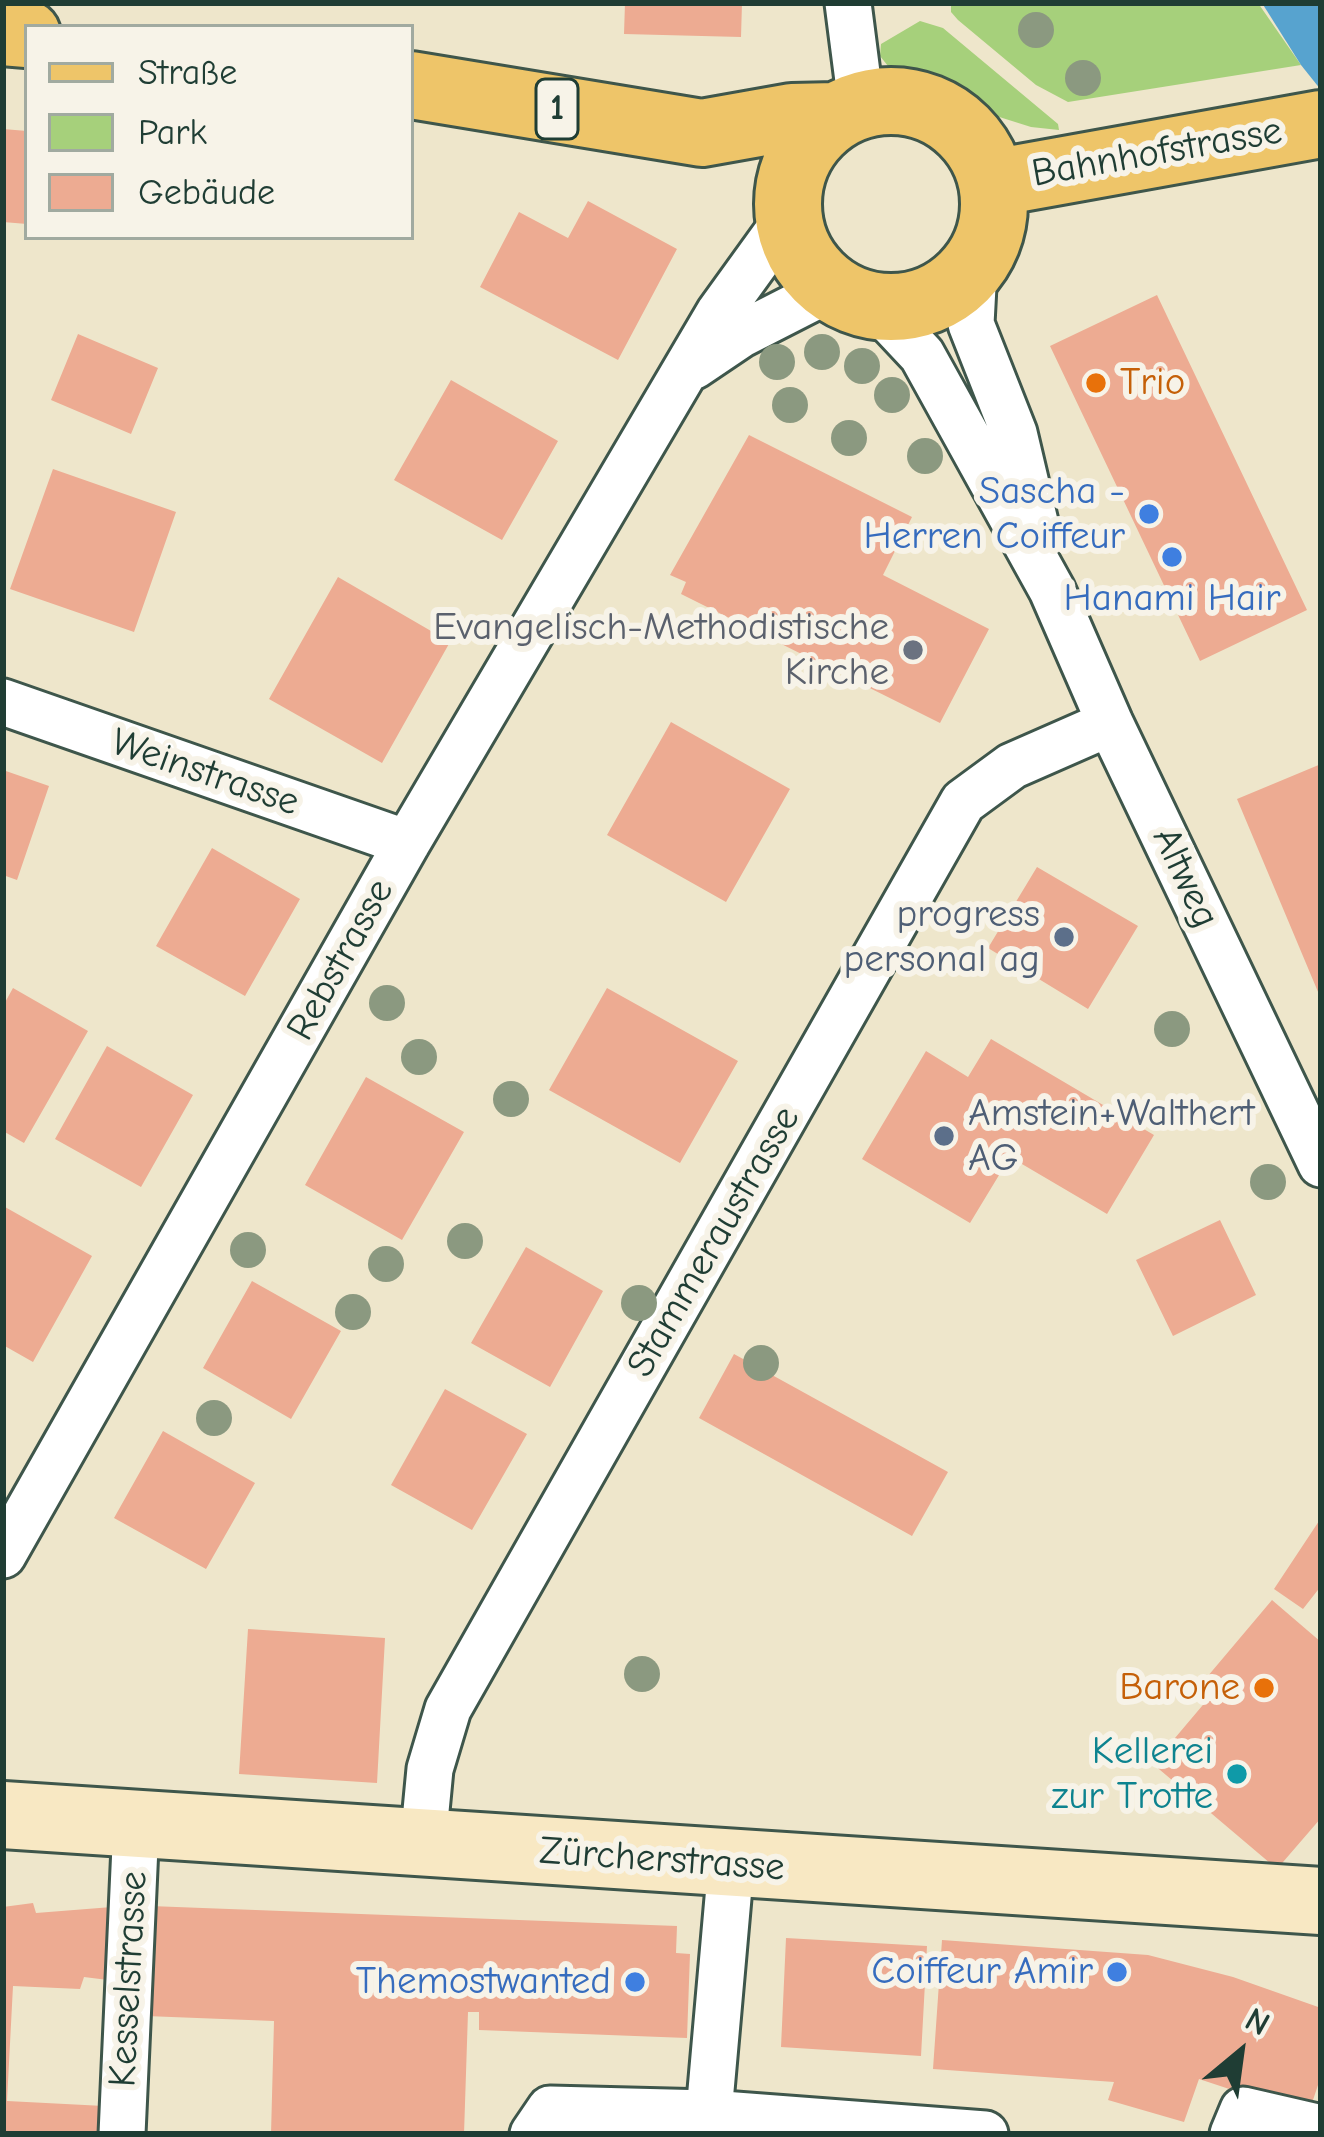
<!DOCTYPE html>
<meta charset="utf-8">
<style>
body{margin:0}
#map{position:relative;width:1324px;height:2137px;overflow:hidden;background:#eee6cb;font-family:"Comic Neue",sans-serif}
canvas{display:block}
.frame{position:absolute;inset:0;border:6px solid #1f3d34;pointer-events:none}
.legend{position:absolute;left:24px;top:24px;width:390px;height:216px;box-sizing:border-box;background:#f7f3e8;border:3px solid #a1aaa0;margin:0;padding:15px 21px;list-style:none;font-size:36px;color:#1f3d34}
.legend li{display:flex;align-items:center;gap:24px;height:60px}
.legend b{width:60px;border:3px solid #a1aaa0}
.north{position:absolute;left:1180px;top:1993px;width:120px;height:120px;-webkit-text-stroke:9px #f7f3e8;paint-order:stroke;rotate:29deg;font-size:33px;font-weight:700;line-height:48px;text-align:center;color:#1f3d34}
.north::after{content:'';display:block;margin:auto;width:42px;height:54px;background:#1f3d34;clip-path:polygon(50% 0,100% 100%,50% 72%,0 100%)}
</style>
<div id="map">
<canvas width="1324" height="2137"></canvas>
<div class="frame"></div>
<ul class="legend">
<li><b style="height:15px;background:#eec569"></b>Straße</li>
<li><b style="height:33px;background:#a6d07b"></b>Park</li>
<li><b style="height:33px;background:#edab92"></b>Gebäude</li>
</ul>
<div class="north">N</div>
</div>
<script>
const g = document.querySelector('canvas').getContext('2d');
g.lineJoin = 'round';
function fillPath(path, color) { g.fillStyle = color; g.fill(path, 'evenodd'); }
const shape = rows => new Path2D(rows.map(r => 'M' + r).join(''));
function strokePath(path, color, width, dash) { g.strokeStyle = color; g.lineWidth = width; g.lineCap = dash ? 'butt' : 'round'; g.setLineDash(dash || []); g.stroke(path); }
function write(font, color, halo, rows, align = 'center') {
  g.font = font + ' "Comic Neue",sans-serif'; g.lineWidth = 12; g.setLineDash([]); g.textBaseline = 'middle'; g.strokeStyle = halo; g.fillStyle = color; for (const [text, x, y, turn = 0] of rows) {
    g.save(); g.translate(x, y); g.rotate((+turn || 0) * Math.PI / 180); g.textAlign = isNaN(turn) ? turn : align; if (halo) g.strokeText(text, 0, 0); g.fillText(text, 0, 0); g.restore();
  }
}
fillPath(shape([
 [951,3,1258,3,1301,65,1068,102,1036,85,958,20,951,12],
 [920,21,943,28,1058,124,1059,130,1031,127,993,115,949,83,892,71,880,56,881,44]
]), '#a6d07b');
fillPath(shape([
 [1262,3,1321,3,1321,90,1301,65]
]), '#57a3cf');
fillPath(shape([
 [625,3,742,3,741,37,624,34],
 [3,129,27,131,27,224,3,222],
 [588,201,677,249,618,360,480,287,519,212,568,238],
 [1157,295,1307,610,1200,661,1050,346],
 [78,334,158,368,131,434,51,400],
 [451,380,558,441,502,540,394,480],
 [749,435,912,517,883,575,989,629,940,723,681,594,686,582,670,575],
 [53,469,176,512,134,632,10,589],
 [338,577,450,642,382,763,269,699],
 [671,722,790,789,726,902,607,835],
 [1321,764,1321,999,1237,799],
 [3,770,49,786,17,880,3,875],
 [212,848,300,899,245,996,156,946],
 [1037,867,1138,926,1088,1009,988,948],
 [13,988,88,1031,24,1143,3,1131,3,1006],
 [607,988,738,1061,680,1163,549,1090],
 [991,1039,1154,1135,1107,1214,1010,1157,970,1223,862,1159,926,1051,968,1077],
 [107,1046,193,1095,141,1187,55,1139],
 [366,1077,464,1132,402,1240,305,1185],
 [5,1207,92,1256,33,1362,3,1345],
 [1220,1220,1256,1295,1173,1336,1136,1260],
 [526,1247,603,1291,550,1387,471,1343],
 [252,1281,341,1331,291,1419,203,1368],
 [734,1354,948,1472,912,1536,699,1418],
 [445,1389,527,1434,472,1530,391,1485],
 [163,1431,255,1483,206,1569,114,1518],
 [1321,1518,1321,1586,1303,1609,1274,1589],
 [1272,1600,1321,1642,1321,1818,1277,1869,1153,1764,1213,1693,1202,1683],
 [248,1629,385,1638,377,1783,239,1774],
 [33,1903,36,1913,112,1907,108,1980,84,1977,80,1989,13,1986,7,2101,104,2106,103,2134,3,2134,3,1907],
 [150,1906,677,1926,676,1953,690,1954,687,2038,479,2030,479,2012,468,2012,464,2134,271,2134,274,2021,146,2016],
 [786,1938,927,1946,921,2056,781,2047],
 [942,1940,1148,1955,1233,1977,1321,2008,1321,2076,1308,2115,1199,2079,1184,2122,1108,2100,1114,2082,933,2069]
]), '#edab92');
const minor = shape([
 [848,3,861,104],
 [974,267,971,324,1014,433,1038,535],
 [877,307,922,355,1052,590,1110,723,1321,1164],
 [694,366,740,335,832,288],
 [3,702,407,843],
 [3,1555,407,843,719,313,789,216],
 [423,1842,430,1769,448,1709,963,802,1012,766,1110,723],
 [709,2113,985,2134],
 [122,2134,136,1824],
 [533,2134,550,2109,709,2113,731,1864],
 [1233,2134,1243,2110,1321,2128]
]);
const secondary = shape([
 [3,1815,1321,1901]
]);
const primary = shape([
 [3,32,27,34],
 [411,85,702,133,792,117,836,116],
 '788 204a103 103 0 1 1 206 0a103 103 0 1 1-206 0Z',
 [993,183,1321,124]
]);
strokePath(minor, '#3e564b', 51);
strokePath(secondary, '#3e564b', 72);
strokePath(primary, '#3e564b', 72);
strokePath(minor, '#fff', 45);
strokePath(secondary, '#f8e8c3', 66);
strokePath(primary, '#eec569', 66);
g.fillStyle = '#8b9980';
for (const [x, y] of [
 [1036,30],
 [1083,78],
 [822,352],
 [777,362],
 [862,366],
 [892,395],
 [790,405],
 [849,438],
 [925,456],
 [387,1003],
 [1172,1029],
 [419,1057],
 [511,1099],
 [1268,1182],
 [465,1241],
 [248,1250],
 [386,1264],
 [639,1303],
 [353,1312],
 [761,1363],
 [214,1418],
 [642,1674]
]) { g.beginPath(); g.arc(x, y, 18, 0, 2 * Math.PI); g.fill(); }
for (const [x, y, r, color] of [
 [1096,383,12,"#e8710a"],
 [1149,514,12,"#3f7fe0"],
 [1172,557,12,"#3f7fe0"],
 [913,650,12,"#6b7280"],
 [1064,937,12,"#5c6f8a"],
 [944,1136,12,"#5c6f8a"],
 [1264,1688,12,"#e8710a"],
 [1237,1774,12,"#0f9aa8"],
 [1117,1972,12,"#3f7fe0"],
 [635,1982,12,"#3f7fe0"]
]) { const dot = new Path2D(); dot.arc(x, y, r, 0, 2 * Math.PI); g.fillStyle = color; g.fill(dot); strokePath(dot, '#f7f3e8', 4.5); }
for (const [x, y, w] of [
 [557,109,42]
]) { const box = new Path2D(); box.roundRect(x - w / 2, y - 30, w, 60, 9); g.fillStyle = '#f7f3e8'; g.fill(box); strokePath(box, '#1f3d34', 3); }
write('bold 36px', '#1f3d34', null, [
 ["1",557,109]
]);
write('39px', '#1f3d34', '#f7f3e8', [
 ["Bahnhofstrasse",1157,153,-10],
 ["Weinstrasse",205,773,19],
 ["Altweg",1185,878,65],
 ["Rebstrasse",341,960,-61],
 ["Stammeraustrasse",714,1242,-60],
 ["Zürcherstrasse",662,1860,4],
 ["Kesselstrasse",129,1979,-87]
]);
write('39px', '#c56008', '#f7f3e8', [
 ["Trio",1120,383],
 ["Barone",1240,1688,"right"]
], 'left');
write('39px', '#366cbe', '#f7f3e8', [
 ["Sascha -",1125,492],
 ["Herren Coiffeur",1125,537],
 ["Hanami Hair",1172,599,"center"],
 ["Coiffeur Amir",1093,1972],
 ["Themostwanted",611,1982]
], 'right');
write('39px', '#5b616d', '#f7f3e8', [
 ["Evangelisch-Methodistische",889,628],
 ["Kirche",889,673]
], 'right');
write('39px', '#4e5e75', '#f7f3e8', [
 ["progress",1040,915],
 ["personal ag",1040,960],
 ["Amstein+Walthert",968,1114,"left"],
 ["AG",968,1159,"left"]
], 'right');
write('39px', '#0d838f', '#f7f3e8', [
 ["Kellerei",1213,1752],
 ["zur Trotte",1213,1797]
], 'right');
</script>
